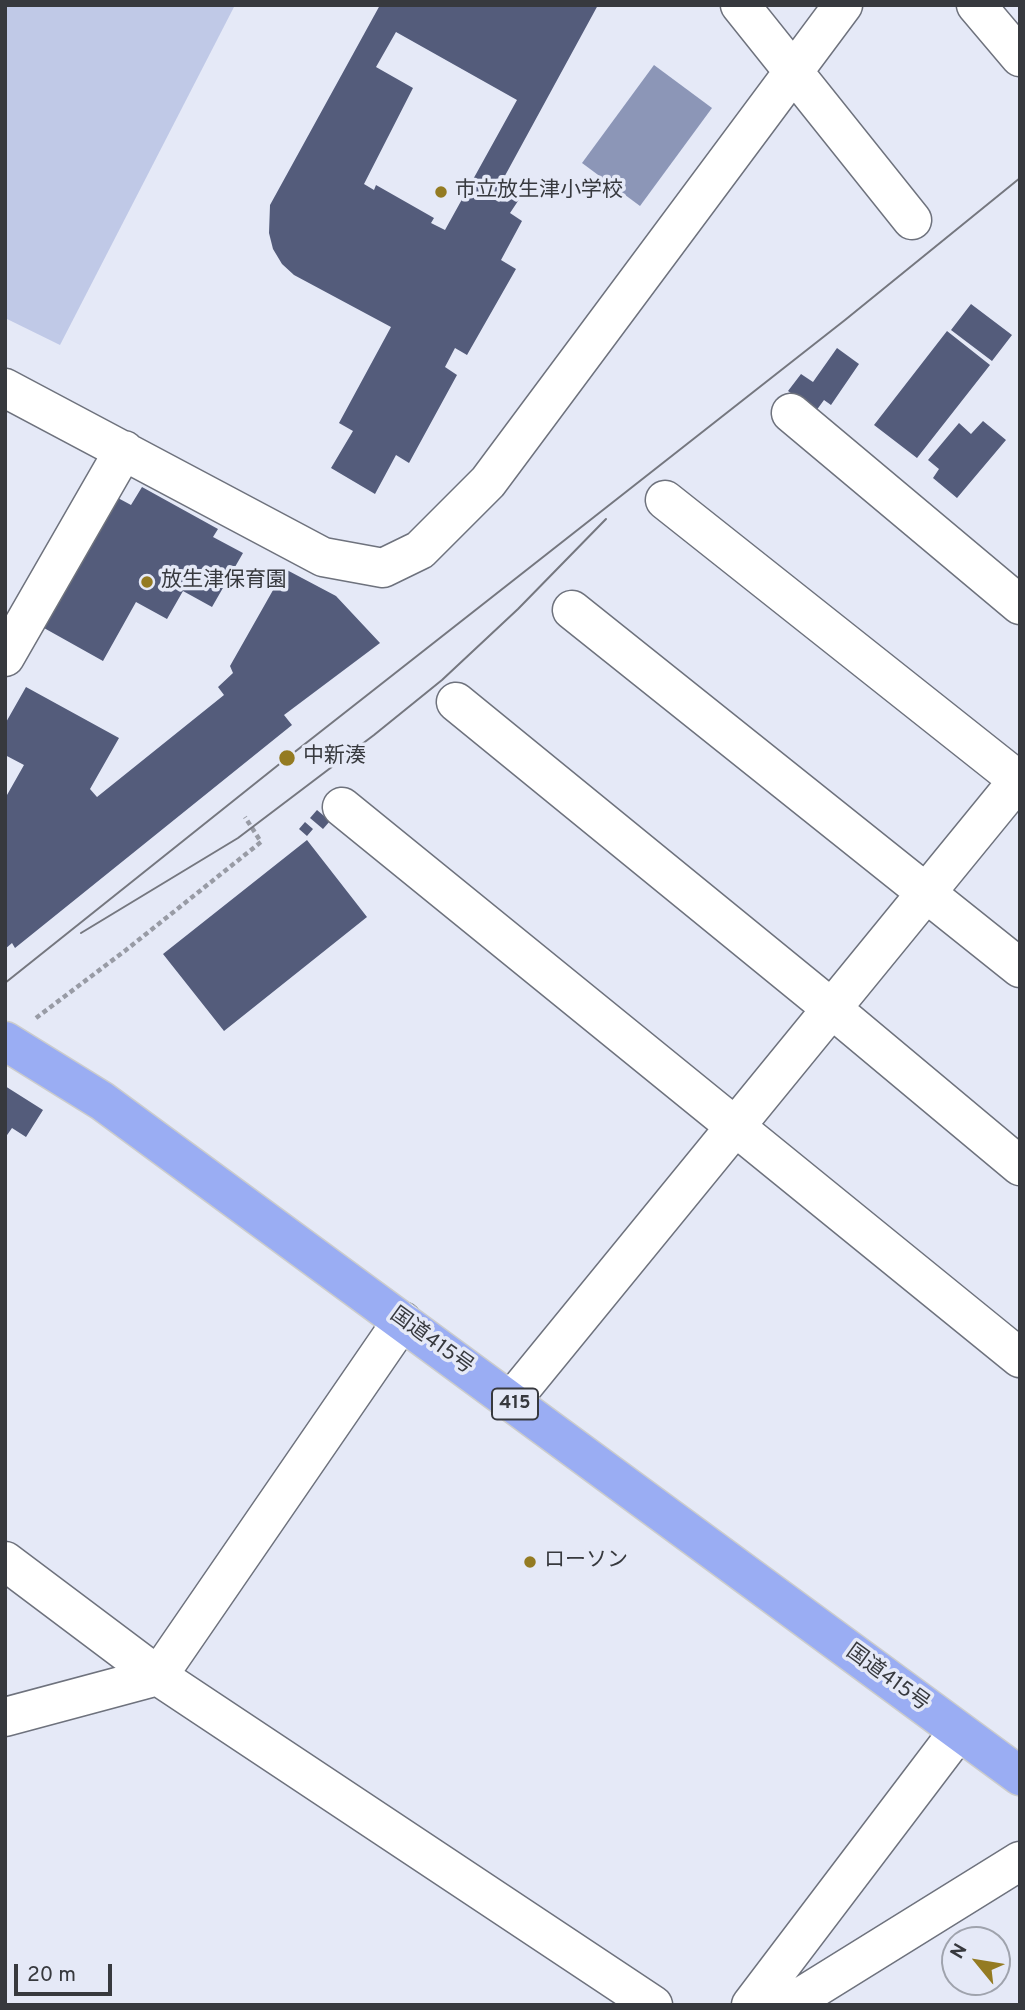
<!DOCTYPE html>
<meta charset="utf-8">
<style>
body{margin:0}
#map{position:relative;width:1025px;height:2010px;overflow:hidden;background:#e5e9f7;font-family:Overpass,sans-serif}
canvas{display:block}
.frame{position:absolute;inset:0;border:7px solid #37393e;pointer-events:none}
.north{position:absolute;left:941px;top:1926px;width:70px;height:70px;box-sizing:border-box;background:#e5e9f7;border:2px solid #9fa3ad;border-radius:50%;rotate:300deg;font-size:19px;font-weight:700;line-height:28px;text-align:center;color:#37393e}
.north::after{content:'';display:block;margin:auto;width:24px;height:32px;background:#947b22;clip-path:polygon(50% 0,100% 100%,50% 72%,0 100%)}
.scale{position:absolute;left:14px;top:1964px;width:98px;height:32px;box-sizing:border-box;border:4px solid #37393e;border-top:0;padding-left:9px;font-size:21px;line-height:24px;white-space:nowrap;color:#37393e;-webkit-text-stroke:5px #e5e9f7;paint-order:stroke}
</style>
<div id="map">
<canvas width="1025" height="2010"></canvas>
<div class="frame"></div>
<div class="north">N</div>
<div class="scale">20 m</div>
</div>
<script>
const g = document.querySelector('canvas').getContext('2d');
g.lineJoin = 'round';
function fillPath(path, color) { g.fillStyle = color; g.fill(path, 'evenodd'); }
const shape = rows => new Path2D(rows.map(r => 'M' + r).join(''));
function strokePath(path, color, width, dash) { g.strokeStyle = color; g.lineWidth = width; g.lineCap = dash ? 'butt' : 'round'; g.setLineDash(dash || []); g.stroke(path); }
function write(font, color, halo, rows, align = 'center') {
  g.font = font + ' Overpass,"Noto Sans JP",sans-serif'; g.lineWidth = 7; g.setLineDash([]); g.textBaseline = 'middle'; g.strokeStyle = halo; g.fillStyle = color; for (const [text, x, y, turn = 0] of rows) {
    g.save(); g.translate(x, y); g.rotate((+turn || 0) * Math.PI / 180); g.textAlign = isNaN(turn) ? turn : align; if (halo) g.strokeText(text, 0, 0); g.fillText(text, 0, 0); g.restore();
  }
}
fillPath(shape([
 [5,5,235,5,60,345,5,318]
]), '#c0c9e7');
fillPath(shape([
 [654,65,712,108,640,206,582,163]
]), '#8c96b7');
fillPath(shape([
 [380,5,598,5,501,183,522,195,510,213,522,221,501,260,516,269,467,355,455,348,445,367,457,375,409,463,396,455,375,494,331,468,353,431,339,423,391,327,294,275,282,264,273,249,269,233,270,205],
 [396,32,517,100,445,230,431,223,434,218,376,185,374,190,364,184,413,88,376,67],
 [971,304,1012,335,992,361,951,330],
 [947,331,990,365,917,458,874,425],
 [837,348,859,364,831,405,824,400,816,411,788,391,801,374,813,382],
 [983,421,1006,440,957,498,933,478,939,469,928,460,959,423,971,434],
 [142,487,218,529,213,537,243,553,212,607,183,591,167,619,136,602,103,661,44,628,118,498,131,505],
 [285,569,336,596,380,643,284,715,292,725,15,948,12,943,5,949,5,794,7,795,24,765,5,755,5,724,26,687,119,738,90,789,97,797,224,695,218,687,233,673,230,666],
 [317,810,330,821,323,829,310,818],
 [305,822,313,829,307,836,299,829],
 [307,840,367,917,224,1031,163,954],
 [5,1086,43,1110,26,1137,12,1128,5,1138]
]), '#545c7b');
const minor = shape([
 [740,5,912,220],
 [976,5,1020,57],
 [5,388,323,557,383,568,420,550,488,482,843,5],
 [791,413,1020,605],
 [665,500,1018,780],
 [572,610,1020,968],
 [5,657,124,450],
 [456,702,831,1008,1020,1166],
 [342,807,1020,1358],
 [511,1401,1020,778],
 [5,1561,158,1676,653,2005],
 [5,1717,158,1676,402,1321],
 [751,2005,958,1732],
 [788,2005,1020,1861]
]);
const highway = shape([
 [5,1041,102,1101,1020,1776]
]);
strokePath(minor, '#6e727d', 41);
strokePath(highway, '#cbcccd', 41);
strokePath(shape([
 [36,1018,126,950,261,842,245,817]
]), '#989ba5', 4.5, [5, 3.5]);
strokePath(minor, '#fff', 38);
strokePath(highway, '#9aadf3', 38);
strokePath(shape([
 [81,933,238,838,374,735,442,680,518,609,606,519],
 [5,983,287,758,845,320,1020,178]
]), '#75777f', 2);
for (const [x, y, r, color] of [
 [441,192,7,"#947b22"],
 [147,582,7,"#947b22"],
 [287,758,9,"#947b22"],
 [530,1562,7,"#947b22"]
]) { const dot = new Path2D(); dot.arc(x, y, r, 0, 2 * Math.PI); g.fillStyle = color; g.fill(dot); strokePath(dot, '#e5e9f7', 2.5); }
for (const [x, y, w] of [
 [515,1404,46]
]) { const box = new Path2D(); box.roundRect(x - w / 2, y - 15.5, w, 31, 5); g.fillStyle = '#e5e9f7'; g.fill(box); strokePath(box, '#37393e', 2); }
write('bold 19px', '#37393e', null, [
 ["415",515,1404]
]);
write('21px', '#37393e', '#e5e9f7', [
 ["市立放生津小学校",455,192],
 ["放生津保育園",161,582],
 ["中新湊",303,758],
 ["ローソン",544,1562]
], 'left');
write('21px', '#37393e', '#e5e9f7', [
 ["国道415号",431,1342,36],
 ["国道415号",887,1679,36]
]);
</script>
